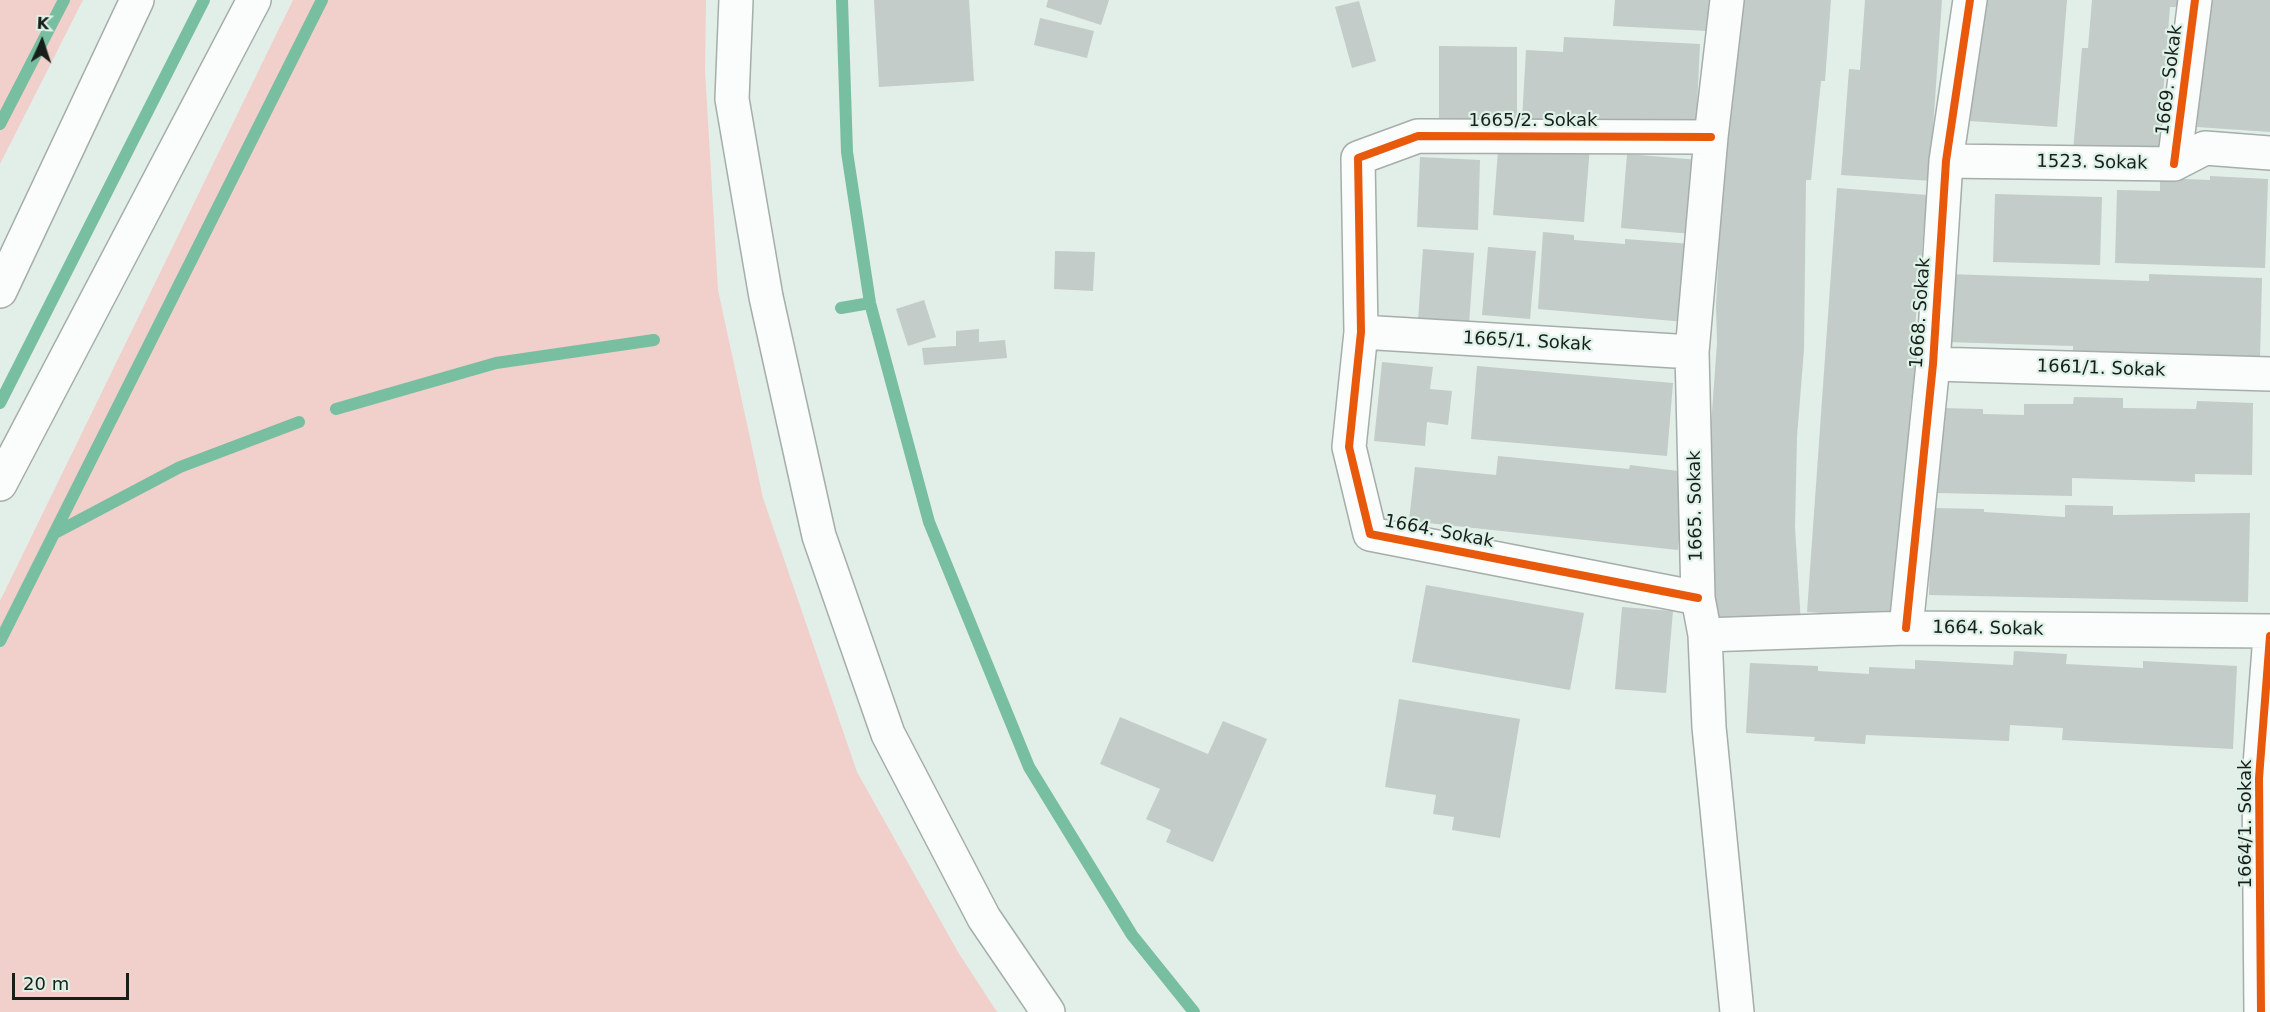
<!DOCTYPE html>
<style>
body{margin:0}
#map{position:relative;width:2270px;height:1012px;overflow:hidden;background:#e2eee8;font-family:"DejaVu Sans",sans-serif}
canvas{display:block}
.north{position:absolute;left:12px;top:12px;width:60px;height:60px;-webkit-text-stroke:4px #def2e7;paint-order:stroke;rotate:3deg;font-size:16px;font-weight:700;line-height:24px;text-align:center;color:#181f1b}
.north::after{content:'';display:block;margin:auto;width:21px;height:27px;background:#181f1b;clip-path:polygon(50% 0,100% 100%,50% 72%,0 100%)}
.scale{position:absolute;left:12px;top:973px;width:117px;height:27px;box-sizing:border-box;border:3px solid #181f1b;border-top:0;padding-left:8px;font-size:18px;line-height:21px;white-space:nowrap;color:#181f1b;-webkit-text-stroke:4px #def2e7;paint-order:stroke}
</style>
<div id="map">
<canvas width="2270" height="1012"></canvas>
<div class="north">K</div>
<div class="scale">20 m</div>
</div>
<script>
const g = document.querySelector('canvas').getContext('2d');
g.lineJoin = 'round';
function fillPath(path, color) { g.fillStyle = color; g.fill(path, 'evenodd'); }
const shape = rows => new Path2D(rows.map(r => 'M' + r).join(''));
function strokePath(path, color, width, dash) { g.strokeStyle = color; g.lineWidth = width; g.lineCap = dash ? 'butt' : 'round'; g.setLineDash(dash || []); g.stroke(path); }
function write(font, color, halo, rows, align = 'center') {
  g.font = font + ' "DejaVu Sans",sans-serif'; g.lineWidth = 4.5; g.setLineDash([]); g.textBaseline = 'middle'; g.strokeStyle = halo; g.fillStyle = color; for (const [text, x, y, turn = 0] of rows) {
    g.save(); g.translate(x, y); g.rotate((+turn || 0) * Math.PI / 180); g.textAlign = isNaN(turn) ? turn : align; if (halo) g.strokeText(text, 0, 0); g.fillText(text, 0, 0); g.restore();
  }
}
fillPath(shape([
 [0,0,83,0,0,164],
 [293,0,706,0,705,71,718,290,763,498,857,772,958,952,997,1012,0,1012,0,601]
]), '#f1cfcb');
strokePath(shape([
 [842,0,847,152,870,303,929,522,1029,767,1132,935,1194,1012],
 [0,124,64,0],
 [841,308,870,303],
 [0,403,204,0],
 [336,409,496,363,654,340],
 [55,533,180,467,299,422],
 [0,641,322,0]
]), '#78bea0', 12);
fillPath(shape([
 [874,0,969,0,974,81,879,87],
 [1048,0,1109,0,1101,25,1046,7],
 [1615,0,1709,0,1707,31,1613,26],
 [1743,0,1831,0,1825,81,1821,81,1811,180,1806,180,1804,349,1797,437,1795,527,1801,624,1712,620,1704,521,1717,343,1716,306,1725,132],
 [1865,0,1942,0,1933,128,1936,128,1932,181,1841,175,1849,69,1860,70],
 [1980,0,2067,0,2057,127,1970,121],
 [2092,0,2183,0,2183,7,2170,7,2158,157,2073,151,2082,48,2088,48],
 [2206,0,2270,0,2270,132,2197,127],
 [1359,1,1376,61,1352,68,1335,7],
 [1040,18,1094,31,1087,58,1034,45],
 [1564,37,1700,44,1696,129,1522,120,1526,50,1563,52],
 [1439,46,1517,47,1517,129,1439,129],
 [1499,138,1590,146,1584,222,1493,215],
 [1627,154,1699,160,1693,234,1621,228],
 [1420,157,1480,160,1478,230,1417,227],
 [2210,176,2268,179,2265,268,2115,263,2117,190,2160,191,2160,178,2210,180],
 [1837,188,1927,195,1915,327,1923,328,1919,399,1911,398,1899,619,1807,612],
 [1995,194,2102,197,2100,265,1993,262],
 [1543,232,1574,235,1574,240,1625,244,1625,239,1692,244,1685,322,1538,309],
 [1488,247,1536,251,1530,319,1482,315],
 [1423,249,1474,253,1469,325,1418,321],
 [1055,251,1095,252,1093,291,1054,289],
 [1949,274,2149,281,2149,274,2262,278,2260,359,2073,353,2073,346,1946,342],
 [924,300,936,337,908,346,896,309],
 [979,329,979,342,1005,340,1007,358,924,365,922,348,956,346,956,331],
 [1382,362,1433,367,1430,389,1452,391,1448,425,1427,422,1425,446,1374,441],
 [1477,366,1673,383,1667,456,1471,439],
 [2074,397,2123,398,2123,408,2196,409,2197,401,2253,403,2252,475,2195,474,2195,482,2072,478,2072,496,1938,493,1940,408,1983,409,1983,414,2024,415,2024,404,2073,404],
 [1498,456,1629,469,1630,465,1686,472,1678,550,1409,521,1415,467,1496,475],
 [2065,505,2113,506,2113,515,2250,513,2248,602,1929,595,1931,508,1984,509,1984,512,2065,517],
 [1426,585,1584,613,1570,690,1412,662],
 [1622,607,1673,611,1666,693,1615,689],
 [2014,651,2067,654,2066,664,2143,668,2143,661,2237,666,2233,749,2062,740,2063,728,2010,725,2009,741,1866,735,1865,744,1814,741,1815,737,1746,733,1750,663,1818,666,1818,671,1869,674,1869,667,1915,669,1915,660,2013,665],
 [1399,699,1520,719,1500,838,1452,830,1454,817,1433,814,1436,795,1385,787],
 [1120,717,1208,754,1223,721,1267,739,1213,862,1166,842,1171,830,1146,819,1160,789,1100,764]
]), '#c3ccc8');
const minor = shape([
 [1727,0,1711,137,1692,352,1698,598,1705,635,1709,727,1737,1012],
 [1946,161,2174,164,2205,148,2270,153],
 [2174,164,2195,0],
 [1361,332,1692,352],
 [1933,364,2270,374],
 [1698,598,1370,534,1349,447,1361,332,1358,158,1418,136,1711,137],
 [1906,628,1933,364,1946,161,1970,0],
 [1705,635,1906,628,2270,631],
 [2261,1012,2259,778,2270,636]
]);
const motorway = shape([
 [736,0,732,99,766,297,819,536,888,734,984,918,1048,1012],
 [0,291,137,0],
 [0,484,254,0]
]);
strokePath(minor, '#a5aea9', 36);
strokePath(motorway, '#a5aea9', 36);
strokePath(minor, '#fbfcfc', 33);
strokePath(motorway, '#fbfcfc', 33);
strokePath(shape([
 [2174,164,2195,0],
 [1698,598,1370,534,1349,447,1361,332,1358,158,1418,136,1711,137],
 [1906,628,1933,364,1946,161,1970,0],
 [2261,1012,2259,778,2270,636]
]), '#e8590c', 8);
write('18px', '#181f1b', '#def2e7', [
 ["1669. Sokak",2170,80,-83],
 ["1665/2. Sokak",1533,121],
 ["1523. Sokak",2092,163,1],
 ["1668. Sokak",1921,313,-86],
 ["1665/1. Sokak",1527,342,3],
 ["1661/1. Sokak",2101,369,2],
 ["1665. Sokak",1696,506,-91],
 ["1664. Sokak",1439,532,11],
 ["1664. Sokak",1988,629,1],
 ["1664/1. Sokak",2246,824,-90]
]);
</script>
